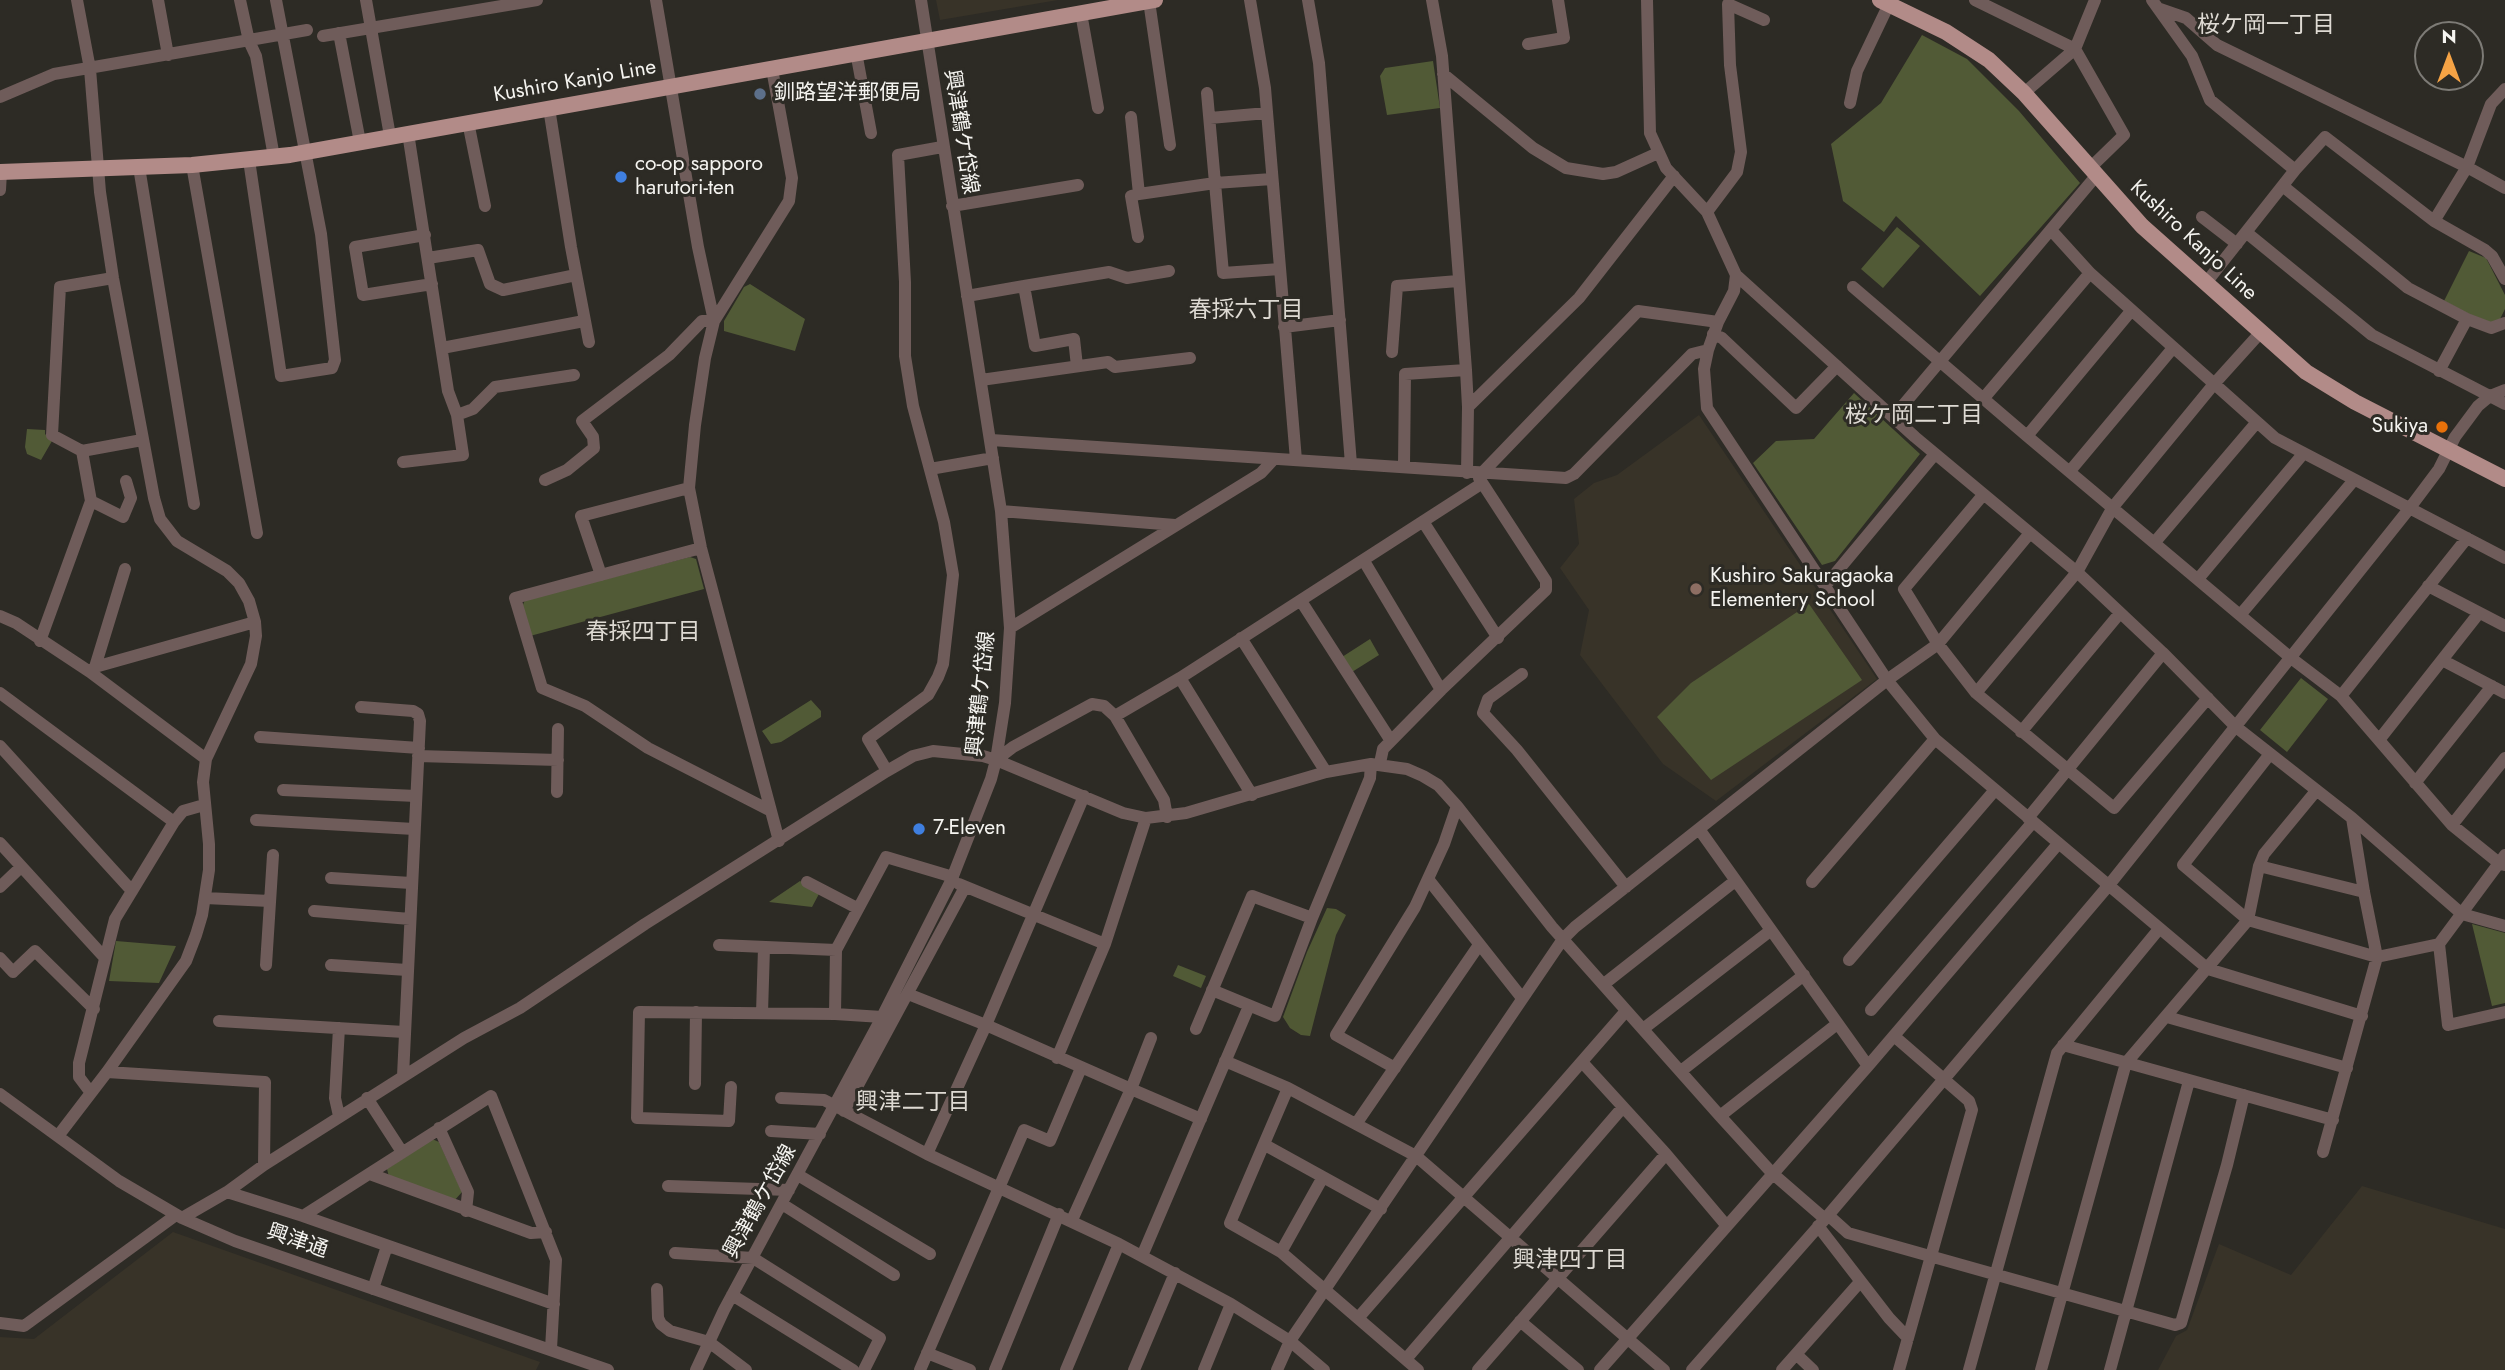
<!DOCTYPE html>
<meta charset="utf-8">
<style>
body{margin:0}
#map{position:relative;width:2505px;height:1370px;overflow:hidden;background:#2d2b25;font-family:Jost,sans-serif}
canvas{display:block}
.north{position:absolute;left:2414px;top:21px;width:70px;height:70px;box-sizing:border-box;background:#2d2b25;border:2px solid #7d7b76;border-radius:50%;rotate:0deg;font-size:19px;font-weight:700;line-height:28px;text-align:center;color:#f5f4f0}
.north::after{content:'';display:block;margin:auto;width:24px;height:32px;background:#f5a345;clip-path:polygon(50% 0,100% 100%,50% 72%,0 100%)}
</style>
<div id="map">
<canvas width="2505" height="1370"></canvas>
<div class="north">N</div>
</div>
<script>
const g = document.querySelector('canvas').getContext('2d');
g.lineJoin = 'round';
function fillPath(path, color) { g.fillStyle = color; g.fill(path, 'evenodd'); }
const shape = rows => new Path2D(rows.map(r => 'M' + r).join(''));
function strokePath(path, color, width, dash) { g.strokeStyle = color; g.lineWidth = width; g.lineCap = dash ? 'butt' : 'round'; g.setLineDash(dash || []); g.stroke(path); }
function write(font, color, halo, rows, align = 'center') {
  g.font = font + ' Jost,"Noto Sans JP",sans-serif'; g.lineWidth = 6; g.setLineDash([]); g.textBaseline = 'middle'; g.strokeStyle = halo; g.fillStyle = color; for (const [text, x, y, turn = 0] of rows) {
    g.save(); g.translate(x, y); g.rotate((+turn || 0) * Math.PI / 180); g.textAlign = isNaN(turn) ? turn : align; if (halo) g.strokeText(text, 0, 0); g.fillText(text, 0, 0); g.restore();
  }
}
fillPath(shape([
 [936,0,1058,0,940,20],
 [1699,415,1877,679,1716,801,1663,764,1580,655,1589,610,1560,568,1579,544,1574,499,1594,483,1617,475],
 [2362,1186,2505,1229,2505,1370,2158,1370,2176,1336,2187,1330,2219,1244,2291,1275],
 [173,1232,540,1362,536,1370,0,1370,0,1337,34,1339]
]), '#383328');
fillPath(shape([
 [1922,35,1967,59,2019,111,2080,183,1980,296,1896,216,1884,232,1843,201,1831,144,1881,103],
 [1433,61,1440,108,1387,115,1380,76,1385,68],
 [1897,227,1920,246,1883,288,1861,269],
 [2469,251,2486,258,2505,295,2505,309,2499,321,2488,324,2444,301],
 [750,284,805,319,795,351,724,331,724,321,744,287],
 [1854,393,1920,454,1835,561,1822,565,1753,463,1776,441,1814,439],
 [27,429,45,430,45,434,52,441,41,460,27,454,25,447],
 [690,557,696,559,704,589,530,636,522,607,525,600],
 [1809,604,1862,680,1711,780,1657,717,1691,683],
 [1370,639,1379,655,1352,672,1342,657],
 [2301,678,2328,699,2287,752,2260,730],
 [811,700,821,711,821,717,781,742,771,744,762,731],
 [800,881,820,892,812,907,769,902],
 [2472,924,2505,933,2505,1003,2492,1006],
 [116,941,176,946,159,983,109,981],
 [1178,965,1206,976,1201,988,1173,976],
 [432,1139,439,1142,462,1192,454,1201,389,1177,387,1169]
]), '#515a36');
fillPath(shape([
 [1327,908,1336,909,1346,915,1336,935,1310,1036,1301,1035,1290,1028,1283,1017,1307,952]
]), '#505834');
strokePath(shape([
 [158,0,168,55],
 [240,0,249,41,256,56,274,157],
 [366,0,390,136],
 [1250,0,1265,88,1296,460],
 [1308,0,1319,63,1351,464],
 [1432,0,1442,56,1466,370,1468,407,1467,473],
 [1647,0,1650,133,1666,168,1707,212,1736,275,1734,291,1718,322,1708,350,1704,369,1707,408,1887,680,1935,739,2208,969,2362,1016],
 [1975,0,2075,49,2124,135,2090,168],
 [2152,0,2192,56,2210,100,2295,170],
 [1149,1,1170,145],
 [2160,9,2186,18,2217,45,2467,167,2505,188],
 [1081,13,1098,108],
 [339,33,360,142],
 [323,36,537,0],
 [1528,44,1564,38,1558,0],
 [856,52,871,133],
 [772,69,792,178,789,201,714,321,705,358,695,425,689,488,701,548,779,841],
 [1443,74,1533,148,1566,168,1603,174,1616,172,1658,153],
 [1207,93,1223,273,1280,269],
 [2024,93,2075,49,2095,0],
 [0,97,54,74,307,30],
 [1850,103,1857,71,1889,4],
 [549,108,571,247,589,342],
 [1131,117,1139,194,1131,196,1138,237],
 [1210,118,1267,113],
 [468,122,485,206],
 [249,160,281,376,332,368,335,360,321,234,276,0],
 [192,165,257,533],
 [139,167,194,504],
 [2284,187,2408,288,2467,319,2491,328,2505,323],
 [0,190,1,172],
 [1139,194,1215,183,1272,179],
 [952,206,1078,185],
 [1707,212,1737,172,1741,152,1730,65,1728,4,1764,20],
 [2202,217,2237,244],
 [2434,221,2467,167,2491,104,2505,89],
 [2051,230,2090,273,2275,438,2505,558],
 [2247,233,2372,335,2505,404],
 [425,235,355,247,363,295,432,284],
 [428,258,478,250,490,284,503,290,576,275],
 [1736,275,1915,437,2077,572,2163,653,2236,727,2352,818,2462,914,2505,926],
 [2205,284,2295,170,2325,137,2434,221,2485,250,2492,256,2505,279],
 [1853,287,2027,436,2291,658,2341,696,2452,825,2499,863,2505,865],
 [967,296,1024,286],
 [1284,327,1340,320],
 [1713,334,1722,338,1796,408,1837,366],
 [442,348,584,321],
 [1392,352,1397,286,1458,281],
 [1077,366,1074,339,1035,346,1024,286,1109,272,1127,278,1169,271],
 [2439,371,2467,319],
 [981,380,1108,362,1115,367,1190,358],
 [1983,399,2090,273],
 [1468,407,1579,298,1674,176],
 [457,415,473,409,495,387,574,375],
 [1894,416,2096,176],
 [2027,436,2131,311],
 [991,440,1566,478,1574,474,1692,354,1708,350],
 [82,451,142,440],
 [403,462,463,455,457,415,448,391,408,133],
 [1404,466,1405,374,1466,370],
 [930,469,993,458],
 [2070,471,2173,348],
 [1482,473,1638,311,1718,322],
 [545,480,567,470,594,448,593,437,582,421,669,355,702,321,714,321,698,247,656,0],
 [1983,495,1904,589,1938,644,1976,693,2114,808,2208,698],
 [91,501,123,517,131,498,126,481],
 [1001,511,1175,525],
 [1424,523,1498,638],
 [2155,542,2257,422],
 [701,548,515,598,542,688,585,706,648,748,771,811],
 [1364,561,1441,690],
 [601,575,581,516,689,488],
 [2198,579,2303,454],
 [1825,586,1935,454],
 [2428,586,2505,626],
 [1301,601,1391,741],
 [2241,614,2354,480],
 [0,616,16,623,90,672,206,759],
 [1010,628,1261,473,1273,460],
 [1241,638,1326,772],
 [40,641,91,501,82,451,52,435,60,287,113,278],
 [2442,660,2505,693],
 [95,667,125,569],
 [90,672,95,667,255,622],
 [1522,674,1488,699,1483,713,1517,750,1626,887],
 [1180,678,1252,795],
 [0,693,174,822],
 [1976,693,2077,572,2113,507,2214,384,2261,332],
 [2341,696,2467,538],
 [361,707,413,711,418,714,420,721,403,1076],
 [1115,716,1180,678,1481,484],
 [2021,732,2120,613],
 [260,737,419,748],
 [2379,740,2479,613],
 [0,746,132,891],
 [2270,754,2183,865,2248,920,2377,957,2439,944,2505,855],
 [418,756,558,760],
 [996,760,1013,747,1092,704,1104,706,1115,716,1164,800,1167,817],
 [1380,763,1383,749,1441,690,1546,590,1546,581,1479,478],
 [887,771,868,739,928,695,938,677,943,664,953,575,944,522,913,406,905,356,905,282,898,155,942,147],
 [2415,783,2492,686],
 [283,790,416,796],
 [557,792,558,729],
 [2028,818,2163,653],
 [256,820,414,829],
 [2452,825,2505,758],
 [1699,829,1868,1066],
 [0,843,105,958],
 [2259,866,2364,892],
 [331,878,411,883],
 [1428,879,1522,998],
 [807,882,857,908],
 [1812,882,1935,739],
 [959,884,1105,944],
 [0,887,21,867],
 [205,898,270,901],
 [314,911,410,919],
 [2439,944,2448,1025,2505,1012],
 [719,945,836,950],
 [0,958,13,972,35,951,94,1009],
 [1849,960,1995,790],
 [266,965,273,855],
 [331,965,407,970],
 [1604,984,1735,881],
 [1212,990,1275,1016,1312,918,1370,778,1371,764],
 [908,994,986,1025,1131,1089,1072,1220],
 [1871,1010,2033,822],
 [762,1013,764,948],
 [835,1014,836,950,886,857,953,877],
 [2167,1017,2347,1068],
 [219,1021,404,1032],
 [339,1028,335,1098,339,1116],
 [1196,1029,1252,896,1312,918],
 [1643,1029,1770,931],
 [1894,1036,1969,1101,1972,1110,1899,1370],
 [1151,1038,1131,1089,1201,1119],
 [2063,1045,2333,1120],
 [1057,1058,1105,944,1146,818],
 [1225,1061,1288,1088,1416,1156,1664,1370],
 [1582,1062,1666,1154,1726,1225],
 [1395,1068,1336,1035,1415,907,1444,844,1457,806],
 [1681,1071,1804,975],
 [107,1072,265,1082,264,1165],
 [695,1084,696,1012],
 [731,1087,729,1121,637,1118,639,1012,835,1014,882,1017],
 [1288,1088,1230,1223,1281,1252,1418,1370],
 [91,1093,79,1077,79,1063,115,919,174,822,183,811,204,805],
 [0,1094,119,1181,182,1218,235,1241,608,1370],
 [367,1098,402,1152],
 [781,1098,824,1100,927,1154,1119,1244,1231,1304,1290,1341,1324,1370],
 [844,1111,965,887],
 [1720,1116,1837,1024],
 [1356,1124,1479,945],
 [439,1128,468,1192,466,1211],
 [771,1131,820,1134],
 [58,1136,107,1072,186,961,196,935,202,915,209,870,209,844,203,782,206,759,251,664,256,636,255,622,249,601,239,583,227,571,177,541,160,519,154,498,113,278,100,192,90,69,77,0],
 [1265,1145,1381,1209],
 [2323,1152,2377,957,2364,892,2352,818],
 [927,1154,986,1025,1084,796],
 [370,1174,531,1233,546,1232],
 [798,1175,930,1254],
 [668,1186,789,1190],
 [227,1192,303,1216,491,1096,556,1260,551,1349],
 [782,1204,894,1275],
 [1828,1215,1848,1233,2175,1325,2181,1323,2227,1165,2244,1095],
 [303,1216,554,1304],
 [182,1218,227,1192,264,1165,464,1038,520,1008,645,924,887,771,913,756,933,751,983,756,996,760,1123,813,1146,818,1186,813,1326,772,1371,764,1407,769,1423,776,1438,785,1457,806,1552,927,1720,1116,1772,1173,1825,1219],
 [1818,1226,1889,1318,1908,1338],
 [1281,1252,1323,1177],
 [675,1253,753,1258,880,1338,864,1370],
 [1142,1256,1249,1006],
 [373,1289,387,1246],
 [657,1289,658,1318,661,1324,670,1331,709,1342,746,1370],
 [732,1295,853,1370],
 [1359,1317,1626,1011],
 [1520,1321,1578,1370],
 [0,1323,24,1326,176,1215],
 [927,1353,970,1370],
 [1796,1354,1813,1370],
 [1406,1359,1623,1107],
 [696,1370,724,1310,882,1017,951,881,991,779,996,760,1005,703,1010,628,1001,511,921,0],
 [920,1370,1024,1130,1050,1141,1081,1068],
 [995,1370,1059,1214],
 [1066,1370,1119,1244],
 [1134,1370,1175,1273],
 [1204,1370,1231,1304],
 [1277,1370,1290,1341,1563,939,1575,927,1887,680,1938,644,2030,533],
 [1478,1370,1666,1154],
 [1600,1370,1868,1066,2058,844],
 [1692,1370,1825,1219,2109,885,2409,509,2439,469,2455,437,2478,406,2490,396,2505,390],
 [1782,1370,1860,1282],
 [1969,1370,2057,1053,2159,929],
 [2041,1370,2126,1063,2248,920,2259,866,2264,854,2316,791],
 [2110,1370,2189,1081]
]), '#6f5c5a', 12);
strokePath(shape([
 [1880,0,1946,32,1989,60,2024,93,2142,226,2306,372,2355,402,2505,479],
 [0,172,192,165,290,155,1155,0]
]), '#b28b88', 16);
for (const [x, y, r, color] of [
 [760,94,7,"#5c6f8a"],
 [621,177,7,"#3f7fe0"],
 [2442,427,7,"#e8710a"],
 [1696,589,7,"#8d6e63"],
 [919,829,7,"#3f7fe0"]
]) { const dot = new Path2D(); dot.arc(x, y, r, 0, 2 * Math.PI); g.fillStyle = color; g.fill(dot); strokePath(dot, '#2d2b25', 2.5); }
write('21px', '#f5f4f0', '#2d2b25', [
 ["Kushiro Kanjo Line",575,82,-10],
 ["興津鶴ケ岱線",960,132,81],
 ["Kushiro Kanjo Line",2193,241,43],
 ["興津鶴ケ岱線",982,694,-84],
 ["興津鶴ケ岱線",761,1202,-61],
 ["興津通",297,1242,19]
]);
write('21px', '#f5f4f0', '#2d2b25', [
 ["釧路望洋郵便局",774,94],
 ["co-op sapporo",635,165],
 ["harutori-ten",635,189],
 ["Sukiya",2428,427,"right"],
 ["Kushiro Sakuragaoka",1710,577],
 ["Elementery School",1710,601],
 ["7-Eleven",933,829]
], 'left');
write('23px', '#dedad3', '#2d2b25', [
 ["桜ケ岡一丁目",2266,26],
 ["春採六丁目",1246,311],
 ["桜ケ岡二丁目",1914,416],
 ["春採四丁目",643,633],
 ["興津二丁目",913,1103],
 ["興津四丁目",1570,1261]
]);
</script>
